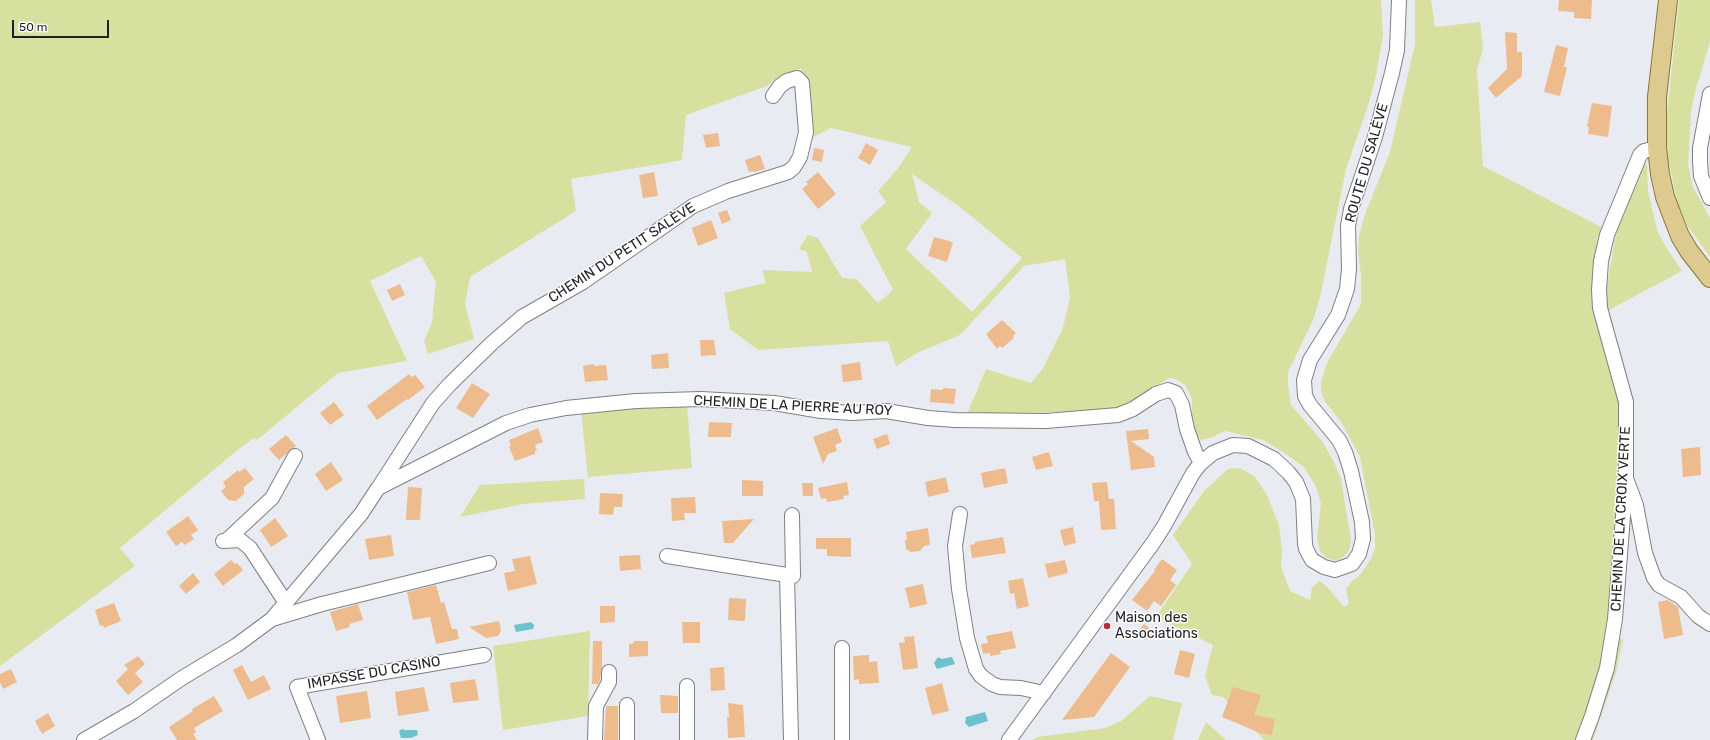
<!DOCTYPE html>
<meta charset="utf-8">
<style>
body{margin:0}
#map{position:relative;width:1710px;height:740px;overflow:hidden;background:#e8ecf2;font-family:Rubik,sans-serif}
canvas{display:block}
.scale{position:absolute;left:12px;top:20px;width:97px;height:18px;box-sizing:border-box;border:2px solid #1f2022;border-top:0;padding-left:5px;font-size:12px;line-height:14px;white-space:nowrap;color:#1f2022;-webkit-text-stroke:3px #fff;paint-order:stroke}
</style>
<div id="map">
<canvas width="1710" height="740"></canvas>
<div class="scale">50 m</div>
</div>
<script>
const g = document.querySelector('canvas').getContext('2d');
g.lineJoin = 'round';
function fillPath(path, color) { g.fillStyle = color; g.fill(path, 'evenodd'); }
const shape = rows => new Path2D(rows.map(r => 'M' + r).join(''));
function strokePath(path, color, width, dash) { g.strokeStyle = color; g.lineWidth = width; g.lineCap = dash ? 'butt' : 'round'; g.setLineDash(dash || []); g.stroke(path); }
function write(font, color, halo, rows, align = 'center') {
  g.font = font + ' Rubik,sans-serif'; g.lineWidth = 3; g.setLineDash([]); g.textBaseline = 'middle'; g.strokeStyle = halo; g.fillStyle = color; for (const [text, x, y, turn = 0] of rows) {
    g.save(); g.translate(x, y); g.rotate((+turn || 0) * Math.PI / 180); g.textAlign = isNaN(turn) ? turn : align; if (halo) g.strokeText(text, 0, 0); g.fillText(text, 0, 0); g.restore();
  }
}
fillPath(shape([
 [0,0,1381,0,1383,35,1376,76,1368,106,1346,169,1321,293,1314,318,1288,372,1288,384,1291,405,1322,441,1334,462,1341,479,1351,540,1349,551,1343,557,1336,561,1327,558,1320,551,1317,539,1321,503,1316,487,1304,467,1286,454,1263,440,1225,431,1213,437,1201,440,1192,429,1192,399,1185,385,1176,379,1169,378,1133,402,1123,407,1064,412,967,414,986,369,1031,383,1043,368,1063,328,1070,297,1065,259,1024,266,960,335,917,353,896,366,888,341,758,350,730,329,724,293,765,283,763,270,812,272,807,252,799,249,808,235,818,238,842,278,856,279,878,303,893,290,860,226,886,202,878,191,899,167,912,147,831,128,812,138,810,129,807,90,801,68,793,73,779,77,767,86,686,115,682,160,571,179,576,211,470,277,465,304,474,339,428,354,424,341,432,322,436,282,421,256,370,281,407,361,338,373,257,440,254,438,240,448,120,548,135,566,0,666],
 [912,174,960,207,1022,258,972,312,906,249,932,213,919,202],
 [1415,0,1431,0,1435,27,1480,22,1483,49,1477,69,1483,166,1601,227,1597,240,1592,280,1593,301,1617,394,1621,422,1621,449,1616,542,1606,638,1623,639,1617,669,1593,740,1264,740,1223,697,1212,695,1205,676,1213,645,1156,617,1192,564,1173,535,1204,491,1228,469,1240,468,1255,477,1267,495,1279,525,1282,551,1281,567,1290,591,1310,600,1312,587,1320,581,1329,589,1344,607,1349,604,1346,589,1352,581,1359,576,1371,559,1375,548,1375,535,1360,457,1341,422,1325,402,1321,392,1321,382,1327,363,1361,304,1361,275,1358,252,1359,236,1365,214,1390,152,1415,44],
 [1679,0,1710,0,1710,42,1695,92,1691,112,1688,165,1693,187,1710,218,1710,257,1687,225,1677,202,1668,158,1666,124],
 [1643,163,1647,165,1648,191,1657,230,1667,249,1682,271,1607,311,1606,291,1615,239,1622,214],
 [687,405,692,468,588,477,581,411,625,407],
 [584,479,585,499,523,504,460,517,480,485],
 [590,631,588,716,503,730,493,646],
 [1150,696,1182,703,1173,740,1032,740,1038,737,1105,728,1121,721],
 [1206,722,1226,740,1198,740]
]), '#d7e09f');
fillPath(shape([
 [531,622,534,625,533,629,516,632,514,625],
 [938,657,942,659,952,657,955,664,937,669,934,663],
 [985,712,988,721,969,727,965,723,966,717],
 [402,729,405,730,417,730,418,735,411,738,401,738,399,731]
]), '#6bc3cd');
fillPath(shape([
 [1559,0,1592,0,1591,19,1574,18,1574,12,1558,11],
 [1505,32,1517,33,1517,52,1522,52,1522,76,1496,98,1488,88,1507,69],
 [1556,45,1568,48,1564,67,1567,67,1560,96,1544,92],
 [1592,103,1612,106,1608,137,1588,134,1589,127,1587,127],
 [718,133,720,146,706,148,703,135],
 [866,143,878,150,870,165,858,158],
 [814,148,824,150,822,162,812,160],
 [760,155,765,169,754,172,753,171,749,172,745,160],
 [654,172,658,196,643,198,639,175],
 [818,172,836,194,818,209,802,189,808,184,806,182],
 [727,210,731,220,722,224,718,213],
 [711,220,718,238,698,246,692,228],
 [934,237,953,242,947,262,928,256],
 [400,284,405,295,392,301,387,290],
 [1002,320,1016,333,1013,336,1014,338,1002,348,1000,346,997,349,986,334],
 [700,340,714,340,716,355,701,356],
 [668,353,669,368,652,369,651,355],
 [860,362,862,380,843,382,841,365],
 [594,364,594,366,606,365,608,380,585,382,583,366],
 [409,374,411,377,415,375,425,387,408,400,407,399,377,420,367,406],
 [472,383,490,394,473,418,456,408],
 [944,388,956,389,954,404,930,402,931,389,942,390],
 [334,402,344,415,330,425,320,413],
 [709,422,732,423,731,437,708,437],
 [538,428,543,442,535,445,537,451,535,451,535,454,515,461,509,447,511,446,509,440],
 [837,428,842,442,835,445,837,451,828,454,823,464,813,437],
 [1148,429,1149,439,1131,441,1154,457,1155,467,1131,470,1126,431],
 [887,434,890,444,877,449,873,439],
 [286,435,296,446,279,460,269,449],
 [1700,447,1701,475,1683,477,1681,449],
 [1049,452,1053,466,1036,470,1032,457],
 [331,462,343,480,326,491,315,474],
 [245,468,254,479,244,487,244,494,236,501,228,500,221,491,226,487,223,482,238,470,239,472],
 [1005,468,1008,483,984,488,981,473],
 [946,477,949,492,928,497,925,482],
 [742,480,763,481,763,496,742,496],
 [847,482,849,495,843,496,844,499,827,502,826,498,821,499,818,488],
 [1107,482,1109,499,1114,499,1116,529,1101,530,1099,501,1094,501,1092,483],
 [802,483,813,483,813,496,803,496],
 [408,487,422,488,420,520,406,520],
 [600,493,623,494,622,507,614,507,613,515,599,514],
 [695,497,696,513,684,513,685,520,672,521,671,498],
 [188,516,198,530,191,535,194,539,185,545,182,542,176,546,166,532],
 [275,518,288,536,271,547,260,530],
 [754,519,733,543,724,543,722,521],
 [1073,527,1076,543,1064,546,1060,530],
 [928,528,930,545,924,546,920,551,911,552,906,549,905,540,907,540,906,532],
 [391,535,394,556,369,560,365,539],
 [1003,537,1006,553,972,558,970,545,975,544,975,542],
 [816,538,851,538,851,557,827,556,827,549,816,549],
 [640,555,641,569,620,571,619,556],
 [530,556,537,584,508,591,504,573,515,571,512,559],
 [1162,559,1177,570,1170,580,1176,585,1161,606,1154,601,1147,611,1132,600,1155,571,1154,570],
 [231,560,235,564,237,563,243,570,223,586,214,574],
 [1065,560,1068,573,1048,578,1045,564],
 [193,573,200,582,186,594,179,586],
 [1023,578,1029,606,1017,609,1014,593,1010,594,1008,581],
 [923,584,927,604,910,608,905,588],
 [436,585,441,603,444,602,452,629,457,629,459,639,436,644,430,617,413,620,407,592],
 [729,598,746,599,745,621,728,620],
 [1668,600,1678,607,1683,635,1664,639,1658,602],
 [114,603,121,621,104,628,103,625,100,626,95,610],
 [358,604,363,620,349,624,350,627,336,631,330,612],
 [600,606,615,606,615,622,600,623],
 [499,621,501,631,498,636,486,638,469,627],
 [682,622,700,622,700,643,683,643],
 [1144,624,1152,630,1145,640,1136,634],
 [1012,631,1016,648,1000,651,1001,654,990,656,990,653,983,654,981,644,988,643,986,636],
 [914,636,918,668,903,670,899,643,905,642,904,637],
 [593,641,602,641,602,667,600,680,598,684,592,684],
 [634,641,648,641,648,656,629,657,629,644,634,643],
 [1180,650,1195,654,1189,678,1174,674],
 [1111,653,1130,667,1094,717,1062,720],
 [869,655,869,662,877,661,879,683,859,684,859,679,854,680,853,656],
 [138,656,145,664,135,673,143,682,128,695,116,681,128,669,124,665],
 [242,665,251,682,264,675,271,689,248,700,233,670],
 [724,667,725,690,711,691,710,668],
 [11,669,17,682,3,689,0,682,0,674],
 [475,679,479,700,453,703,450,683],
 [942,683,949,711,932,715,925,688],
 [424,687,429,711,398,716,395,692],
 [1233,687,1261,695,1254,715,1275,719,1272,735,1260,733,1222,717],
 [367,691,371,718,340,723,336,696],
 [660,695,678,696,678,713,661,713],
 [214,696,223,711,194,728,196,732,193,734,197,740,177,740,169,727,193,711,192,709],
 [728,703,743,705,745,737,728,738,727,717,729,717],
 [606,706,618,706,618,740,604,740],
 [48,713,55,726,42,734,35,721]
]), '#eebb8c');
const minor = shape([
 [1710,94,1700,148,1700,161,1701,176,1710,198],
 [1627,481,1636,505,1645,553,1654,578,1659,585,1681,597,1698,616,1710,624],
 [379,487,433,403,450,384,492,343,522,317,583,282,693,206,728,191,788,172,794,167,800,157,806,132,802,83,797,78,787,81,780,86,773,96],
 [960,514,955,546,959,589,967,638,976,669,981,676,992,684,1000,687,1021,688,1044,693],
 [227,540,272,498,295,456],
 [223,541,240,540,250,548,286,603],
 [667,556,787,575],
 [272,619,322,604,489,563],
 [842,648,842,740],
 [84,740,134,711,182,678,237,645,272,619,361,514,378,488,506,423,530,415,566,408,636,401,701,399,774,403,821,411,853,413,886,411,928,418,955,420,1046,421,1118,415,1133,409,1156,394,1168,390,1176,393,1182,405,1187,429,1195,452,1201,463],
 [318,740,297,687,484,655],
 [595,740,596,706,609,682,609,672],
 [627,740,627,705],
 [687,740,687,686],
 [791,740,787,575,793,576,792,515],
 [1009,740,1153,543,1164,526,1193,473,1201,463,1213,453,1233,445,1248,446,1274,459,1288,472,1296,482,1303,499,1305,544,1306,549,1312,560,1324,567,1335,570,1352,564,1359,554,1363,539,1362,522,1351,471,1345,452,1339,440,1310,405,1305,396,1304,380,1310,360,1338,315,1347,289,1349,269,1348,226,1351,209,1375,137,1392,73,1397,50,1399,0],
 [1583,740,1592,716,1607,668,1615,619,1626,478,1626,402,1600,308,1599,290,1601,261,1607,235,1640,155,1644,151,1657,148]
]);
const major = shape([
 [1668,0,1657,97,1657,148,1660,174,1665,197,1680,236,1689,251,1710,278]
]);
strokePath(minor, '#7d8186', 16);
strokePath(major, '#8c7737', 20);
strokePath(minor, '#fff', 14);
strokePath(major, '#ddca8e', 18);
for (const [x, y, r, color] of [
 [1107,626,4,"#bd2c36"]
]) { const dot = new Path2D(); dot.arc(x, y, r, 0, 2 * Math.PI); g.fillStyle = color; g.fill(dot); strokePath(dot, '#fff', 1.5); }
write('14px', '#1f2022', '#fff', [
 ["ROUTE DU SALÈVE",1367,163,-74],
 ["CHEMIN DU PETIT SALÈVE",622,253,-33],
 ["CHEMIN DE LA PIERRE AU ROY",793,406,3],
 ["CHEMIN DE LA CROIX VERTE",1621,519,-87],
 ["IMPASSE DU CASINO",374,673,-10]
]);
write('14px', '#1f2022', '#fff', [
 ["Maison des",1115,618],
 ["Associations",1115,634]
], 'left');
</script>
